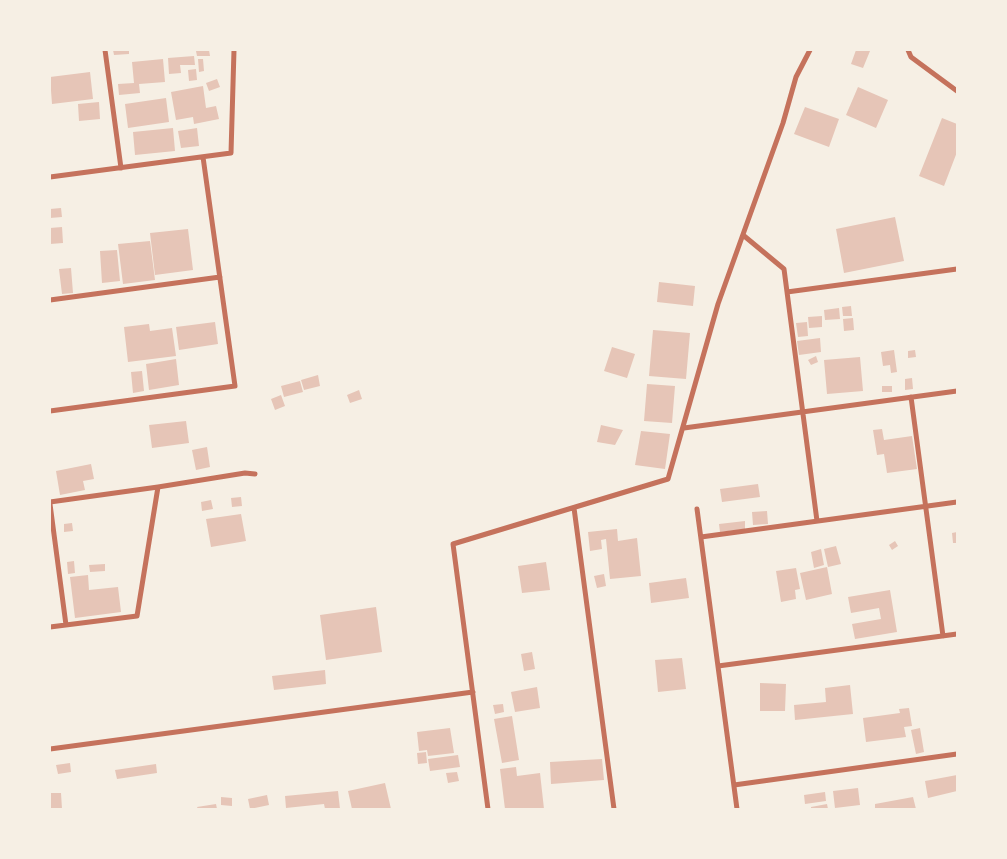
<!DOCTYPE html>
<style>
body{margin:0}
#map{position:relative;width:1007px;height:859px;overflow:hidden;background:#f6efe4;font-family:Figtree,sans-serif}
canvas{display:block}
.frame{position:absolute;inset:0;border:51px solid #f6efe4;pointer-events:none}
</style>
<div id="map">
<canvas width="1007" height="859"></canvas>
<div class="frame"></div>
</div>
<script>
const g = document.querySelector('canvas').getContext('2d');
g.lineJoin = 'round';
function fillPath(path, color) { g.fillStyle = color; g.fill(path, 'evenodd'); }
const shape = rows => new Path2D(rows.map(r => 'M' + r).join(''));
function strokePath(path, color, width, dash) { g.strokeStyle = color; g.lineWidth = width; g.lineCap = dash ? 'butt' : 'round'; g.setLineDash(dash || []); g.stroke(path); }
fillPath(shape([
 [113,50,129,50,129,54,114,55],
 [209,50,210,56,197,56,196,51],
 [856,50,870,51,863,68,851,64],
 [194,56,195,65,180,65,181,73,169,74,168,58],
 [163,59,165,82,139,84,140,93,119,95,118,84,134,83,132,62],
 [198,59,203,59,204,71,199,72],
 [196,69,197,80,189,81,188,70],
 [90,72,93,99,52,104,50,77],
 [217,79,220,87,209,91,206,83],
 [203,86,206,108,216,106,219,119,194,124,193,117,176,120,171,92],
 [858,87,888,100,876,128,846,115],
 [166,98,169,122,128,128,125,104],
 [99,102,100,119,79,121,78,104],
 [805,107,839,119,829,147,794,134],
 [942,118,957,124,957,152,944,186,919,176],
 [173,128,175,151,135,155,133,132],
 [197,128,199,146,181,148,178,131],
 [61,208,62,217,50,218,50,209],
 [895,217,904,261,844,273,836,229],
 [62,227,63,243,50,244,50,228],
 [188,229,193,270,155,275,150,233],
 [150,241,155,280,123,284,118,244],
 [117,250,120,281,102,283,100,251],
 [71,268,73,293,62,294,59,269],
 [659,282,695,286,693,306,657,302],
 [851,306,852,316,843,316,842,307],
 [839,308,840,319,825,320,824,310],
 [822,316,822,327,809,328,808,317],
 [853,318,854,330,844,331,843,319],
 [215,322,218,344,179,350,176,327],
 [807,322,808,336,798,337,796,323],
 [149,324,150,331,172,328,176,356,128,362,124,327],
 [653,330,690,333,686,379,649,376],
 [820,338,821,352,799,355,797,341],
 [612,347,635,354,627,378,604,371],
 [894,350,897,372,891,373,890,365,883,366,881,352],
 [915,350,916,357,908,358,908,351],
 [816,356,818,362,811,365,808,360],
 [860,357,863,391,827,394,824,360],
 [176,359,179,385,149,390,146,364],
 [142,371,144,391,133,393,131,372],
 [318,375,320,386,304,390,301,380],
 [912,378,913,389,905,390,905,379],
 [300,381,303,392,284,397,281,386],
 [647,384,675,386,672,423,644,421],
 [882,386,892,386,892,392,882,392],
 [359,390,362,399,350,403,347,395],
 [281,395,285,406,275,410,271,399],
 [186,421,189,443,152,448,149,425],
 [601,425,623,430,615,445,597,442],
 [882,429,884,440,912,436,917,469,887,473,884,454,877,455,873,430],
 [641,431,670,434,665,469,635,465],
 [207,447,210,467,196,470,192,450],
 [91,464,94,479,83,481,85,490,60,495,56,471],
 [758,484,760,497,722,502,720,489],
 [241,497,242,506,232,507,231,498],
 [211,500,213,509,202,511,201,502],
 [767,511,768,524,753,525,752,512],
 [241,514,246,541,211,547,206,519],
 [745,521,745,529,720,532,719,524],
 [72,523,73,531,64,532,64,524],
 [617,529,618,541,637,538,641,576,610,579,606,539,601,540,602,549,590,551,588,532],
 [957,532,957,543,953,543,952,533],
 [895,541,898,546,892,550,889,545],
 [836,546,841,564,828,567,824,549],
 [821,549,824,565,814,568,811,552],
 [74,561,75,573,68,574,67,562],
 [546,562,550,590,522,593,518,566],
 [105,564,105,571,90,572,89,565],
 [827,567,832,594,806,600,800,573],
 [796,568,800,589,795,590,796,599,781,602,776,571],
 [604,574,606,586,597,588,594,576],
 [88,575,89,590,118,587,121,612,75,618,70,577],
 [686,578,689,598,651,603,649,583],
 [890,590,897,632,855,639,852,624,881,619,879,608,851,613,848,597],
 [376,607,382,652,326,660,320,615],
 [532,652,535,669,524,671,521,654],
 [682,658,686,689,658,692,655,660],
 [325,670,326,684,274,690,272,676],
 [760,683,786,684,785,711,760,711],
 [850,685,853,714,795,720,794,705,826,702,825,688],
 [537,687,540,708,515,712,511,692],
 [503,704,504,712,495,714,493,705],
 [909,708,912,726,904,727,906,737,866,742,863,718,900,713,899,709],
 [512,716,519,760,502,763,494,719],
 [450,728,454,753,428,756,427,750,419,751,417,732],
 [920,728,924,752,916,754,911,730],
 [426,752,427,763,418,764,417,753],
 [458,755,460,767,430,771,428,759],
 [602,759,604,780,551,784,550,762],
 [70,763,71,772,58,774,56,765],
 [156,764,157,773,117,779,115,770],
 [516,767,517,776,540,773,544,809,505,809,500,769],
 [457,772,459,781,448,783,446,773],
 [957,775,957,791,928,798,925,781],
 [385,783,391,809,352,809,348,791],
 [858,788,860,805,835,808,833,791],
 [338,791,340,809,325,809,324,804,286,808,285,796],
 [825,792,826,801,805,804,804,795],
 [50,793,61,793,62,809,50,809],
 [267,795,269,805,250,809,248,799],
 [221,797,232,798,232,806,221,805],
 [913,797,916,809,875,809,875,804],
 [216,804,217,809,198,809,197,807],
 [827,804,828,809,811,809,811,807]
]), '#e6c5b7');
strokePath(shape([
 [105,50,121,168],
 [908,50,911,57,957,91],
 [50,177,231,153,234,50],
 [743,235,784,269,817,521],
 [787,292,957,269],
 [50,300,220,277],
 [911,397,943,636],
 [50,411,235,386,203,157],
 [684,428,957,391],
 [50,502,158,487,245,473,255,474],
 [50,504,66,625],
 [574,508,614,809],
 [697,509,737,809],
 [701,537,957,502],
 [50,627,137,616,158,487],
 [718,666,957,634],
 [50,749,473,692],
 [734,785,957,754],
 [488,809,453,544,668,479,718,304,783,123,796,77,810,50]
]), '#c5725c', 5);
</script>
